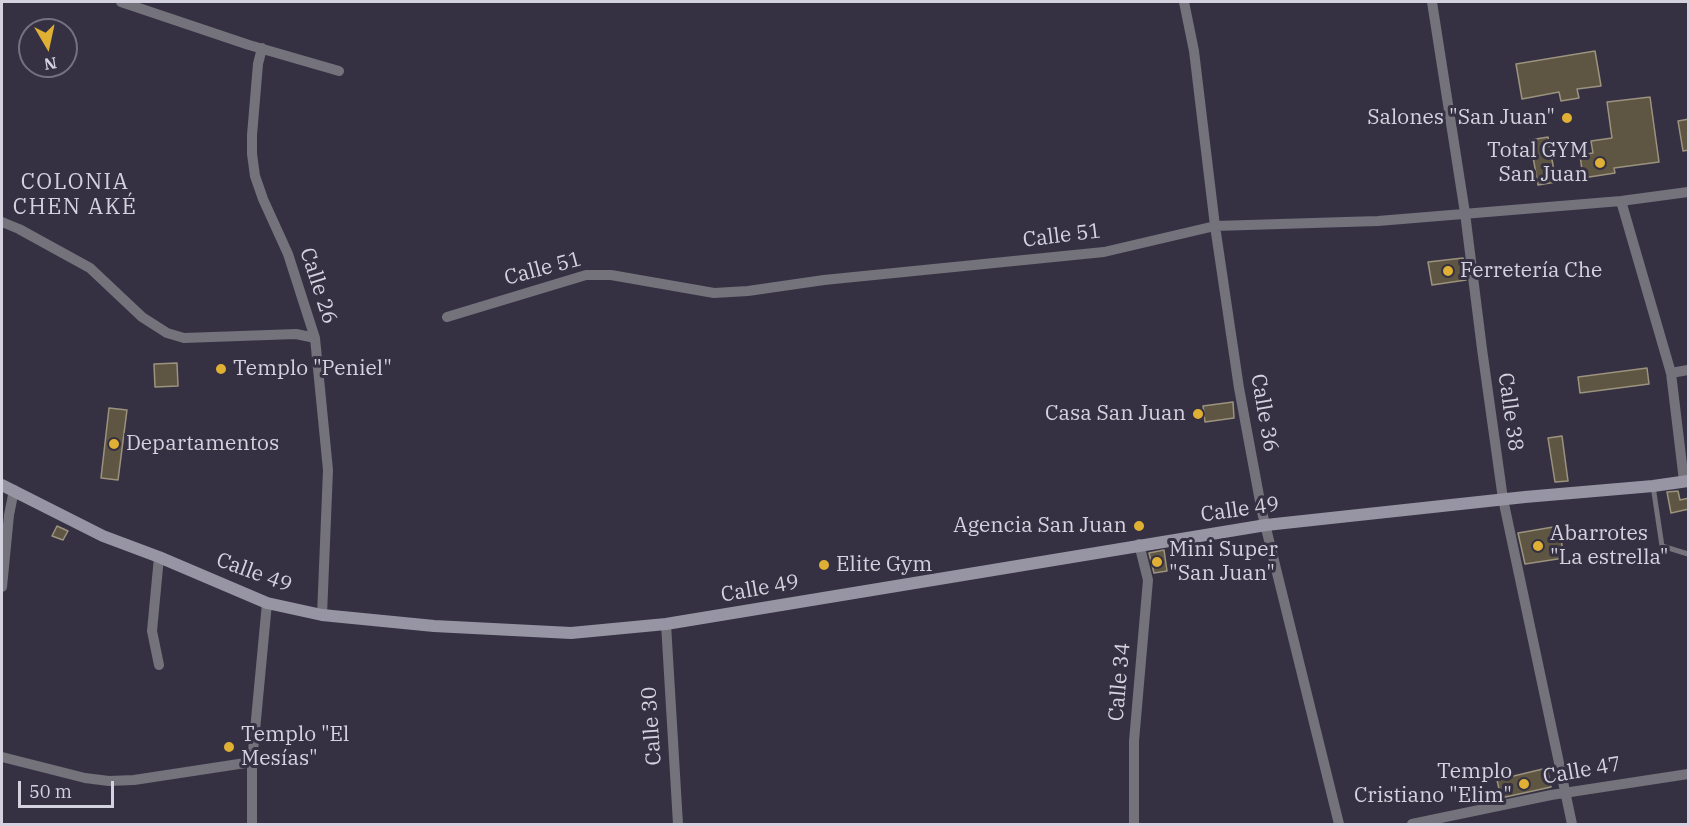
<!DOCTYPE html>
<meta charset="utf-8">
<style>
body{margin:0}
#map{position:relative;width:1690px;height:826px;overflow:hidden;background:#353143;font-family:"IBM Plex Serif",serif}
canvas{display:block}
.frame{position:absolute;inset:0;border:3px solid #d4d2de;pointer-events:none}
.north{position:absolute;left:18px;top:18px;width:60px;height:60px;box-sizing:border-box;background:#353143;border:2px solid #757181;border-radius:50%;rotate:171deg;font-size:16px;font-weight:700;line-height:24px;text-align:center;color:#d4d2de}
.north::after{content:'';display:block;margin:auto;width:21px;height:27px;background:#e0b034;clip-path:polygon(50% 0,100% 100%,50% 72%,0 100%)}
.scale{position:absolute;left:18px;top:781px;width:96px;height:27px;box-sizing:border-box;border:3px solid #d4d2de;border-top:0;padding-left:8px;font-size:18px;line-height:21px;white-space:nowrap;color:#d4d2de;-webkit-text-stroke:4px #353143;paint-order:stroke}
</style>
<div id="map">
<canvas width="1690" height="826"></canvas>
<div class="frame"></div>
<div class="north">N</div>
<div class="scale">50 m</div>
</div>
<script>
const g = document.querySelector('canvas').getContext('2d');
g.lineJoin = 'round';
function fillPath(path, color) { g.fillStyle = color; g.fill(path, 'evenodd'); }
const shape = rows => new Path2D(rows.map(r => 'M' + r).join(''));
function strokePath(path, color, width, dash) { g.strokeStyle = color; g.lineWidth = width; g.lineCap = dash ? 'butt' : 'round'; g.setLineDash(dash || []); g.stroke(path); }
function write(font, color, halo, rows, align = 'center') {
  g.font = font + ' "IBM Plex Serif",serif'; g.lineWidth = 6; g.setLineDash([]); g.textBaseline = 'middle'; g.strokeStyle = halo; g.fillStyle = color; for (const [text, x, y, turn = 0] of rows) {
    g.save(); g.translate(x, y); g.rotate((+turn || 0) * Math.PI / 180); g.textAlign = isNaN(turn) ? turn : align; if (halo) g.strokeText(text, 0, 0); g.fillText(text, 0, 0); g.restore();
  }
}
const building = shape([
 [1595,51,1601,86,1577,89,1579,98,1561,101,1559,92,1522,99,1516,64,1595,51],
 [1650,97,1659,162,1614,168,1615,173,1583,178,1580,155,1593,153,1591,141,1612,138,1607,102,1650,97],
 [1689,119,1689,150,1683,151,1678,121,1689,119],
 [1548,137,1556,182,1538,185,1530,140,1548,137],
 [1463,258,1466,280,1432,285,1428,262,1463,258],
 [177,363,178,386,155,387,154,364,177,363],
 [1647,368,1649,384,1580,393,1578,377,1647,368],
 [1233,402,1234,418,1205,422,1203,406,1233,402],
 [109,408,127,410,118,480,101,478,109,408],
 [1562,436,1568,481,1555,482,1548,438,1562,436],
 [1678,491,1680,500,1689,498,1689,509,1671,513,1667,492,1678,491],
 [57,526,68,531,63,540,52,536,57,526],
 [1559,526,1564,558,1525,564,1518,533,1559,526],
 [1164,550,1167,571,1154,573,1149,553,1164,550],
 [1547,768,1551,787,1501,798,1497,780,1547,768]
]);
fillPath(building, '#5e5643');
strokePath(building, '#9c937e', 1.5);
strokePath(shape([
 [1653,486,1662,546,1688,554]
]), '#74727b', 5);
strokePath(shape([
 [121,2,249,45,339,71],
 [1184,2,1194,51,1215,226,1239,388,1262,512,1339,824],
 [1432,2,1465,213,1482,349,1503,499,1572,824],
 [262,48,258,64,252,135,252,154,255,176,263,199,288,254,315,338,328,470,322,615],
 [1621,201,1671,373,1684,481],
 [2,222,19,229,90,268,142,317,167,333,184,338,296,334,315,338],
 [447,317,586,275,611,275,714,293,748,291,824,280,1104,252,1215,226,1378,221,1621,201,1688,192],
 [1671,373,1688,370],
 [2,587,9,515,14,490],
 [666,624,678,824],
 [159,665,152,631,159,557],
 [2,757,85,778,109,781,134,780,252,762],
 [252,824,252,762,267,603],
 [1134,824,1134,741,1148,580,1139,544],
 [1412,824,1551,795,1688,774]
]), '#74727b', 10);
strokePath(shape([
 [2,485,103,536,159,557,267,603,322,615,434,626,571,633,666,624,1266,525,1525,497,1653,486,1688,481]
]), '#9795a3', 12);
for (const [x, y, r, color] of [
 [1567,118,6,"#e0b034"],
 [1600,163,6,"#e0b034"],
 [1448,271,6,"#e0b034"],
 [221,369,6,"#e0b034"],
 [1198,414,6,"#e0b034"],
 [114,444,6,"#e0b034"],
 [1139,526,6,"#e0b034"],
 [1538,546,6,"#e0b034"],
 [1157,562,6,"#e0b034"],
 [824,565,6,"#e0b034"],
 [229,747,6,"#e0b034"],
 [1524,784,6,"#e0b034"]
]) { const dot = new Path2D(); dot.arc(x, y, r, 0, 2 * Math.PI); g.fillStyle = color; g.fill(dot); strokePath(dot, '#353143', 2); }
write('21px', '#d4d2de', '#353143', [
 ["Salones \"San Juan\"",1555,118,"right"],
 ["Total GYM",1588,151,"right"],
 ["San Juan",1588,175,"right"],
 ["Ferretería Che",1460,271],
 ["Templo \"Peniel\"",233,369],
 ["Casa San Juan",1186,414,"right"],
 ["Departamentos",126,444],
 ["Agencia San Juan",1127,526,"right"],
 ["Abarrotes",1550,534],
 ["\"La estrella\"",1550,558],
 ["Mini Super",1169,550],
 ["\"San Juan\"",1169,574],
 ["Elite Gym",836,565],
 ["Templo \"El",241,735],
 ["Mesías\"",241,759],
 ["Templo",1512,772,"right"],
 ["Cristiano \"Elim\"",1512,796,"right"]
], 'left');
write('21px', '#d4d2de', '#353143', [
 ["Calle 51",1062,236,-7],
 ["Calle 51",543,269,-15],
 ["Calle 26",318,286,72],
 ["Calle 38",1510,412,82],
 ["Calle 36",1264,413,80],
 ["Calle 49",1240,510,-8],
 ["Calle 49",254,573,20],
 ["Calle 49",760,589,-10],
 ["Calle 34",1120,682,-85],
 ["Calle 30",652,726,-94],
 ["Calle 47",1582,771,-10]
]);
g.letterSpacing = '1.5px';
write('22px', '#d4d2de', '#353143', [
 ["COLONIA",75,183],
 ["CHEN AKÉ",75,208]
]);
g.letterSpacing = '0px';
</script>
